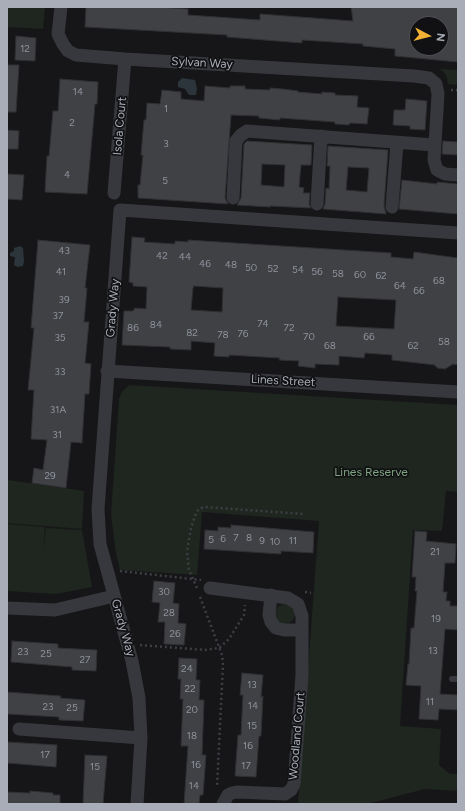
<!DOCTYPE html>
<style>
body{margin:0}
#map{position:relative;width:465px;height:811px;overflow:hidden;background:#161618;font-family:Figtree,sans-serif}
canvas{display:block}
.frame{position:absolute;inset:0;border:8px solid #a8adb8;pointer-events:none}
.north{position:absolute;left:409px;top:16px;width:40px;height:40px;box-sizing:border-box;background:#111113;border:1px solid #4d4f55;border-radius:50%;rotate:97deg;font-size:11px;font-weight:700;line-height:16px;text-align:center;color:#a8adb8}
.north::after{content:'';display:block;margin:auto;width:14px;height:18px;background:#f2b134;clip-path:polygon(50% 0,100% 100%,50% 72%,0 100%)}
</style>
<div id="map">
<canvas width="465" height="811"></canvas>
<div class="frame"></div>
<div class="north">N</div>
</div>
<script>
const g = document.querySelector('canvas').getContext('2d');
g.lineJoin = 'round';
function fillPath(path, color) { g.fillStyle = color; g.fill(path, 'evenodd'); }
const shape = rows => new Path2D(rows.map(r => 'M' + r).join(''));
function strokePath(path, color, width, dash) { g.strokeStyle = color; g.lineWidth = width; g.lineCap = dash ? 'butt' : 'round'; g.setLineDash(dash || []); g.stroke(path); }
function write(font, color, halo, rows, align = 'center') {
  g.font = font + ' Figtree,sans-serif'; g.lineWidth = 3.5; g.setLineDash([]); g.textBaseline = 'middle'; g.strokeStyle = halo; g.fillStyle = color; for (const [text, x, y, turn = 0] of rows) {
    g.save(); g.translate(x, y); g.rotate((+turn || 0) * Math.PI / 180); g.textAlign = isNaN(turn) ? turn : align; if (halo) g.strokeText(text, 0, 0); g.fillText(text, 0, 0); g.restore();
  }
}
fillPath(shape([
 [7,7,45,7,43,29,7,27],
 [439,69,458,70,458,85,448,84,447,77,444,72],
 [129,385,458,405,458,492,446,491,442,531,413,530,400,726,441,729,439,765,450,774,458,774,458,791,425,789,367,804,298,804,319,521,202,512,197,575,120,570,116,553,111,515,119,399,122,392],
 [8,480,84,491,82,529,7,523],
 [7,524,45,527,43,554,46,528,82,530,92,587,56,594,7,591],
 '275 614a10 10 0 1 1 20 0a10 10 0 1 1-20 0Z'
]), '#1e261f');
fillPath(shape([
 [182,78,195,80,197,89,196,95,189,95,185,89,178,87,178,82],
 [20,246,23,248,24,261,23,266,18,267,14,265,15,257,10,256,10,253,14,251,14,248]
]), '#2c353c');
const building = shape([
 [86,7,156,7,188,9,188,15,260,20,260,14,353,21,351,7,458,7,458,62,395,56,395,49,363,46,363,44,302,40,302,43,227,37,227,35,85,27,86,7],
 [417,22,441,24,441,48,417,48,417,22],
 [16,36,36,38,35,61,15,60,16,36],
 [7,65,19,65,16,112,7,112,7,65],
 [60,79,98,82,97,104,95,104,87,194,45,192,47,156,49,156,53,111,58,111,60,79],
 [205,86,230,88,230,86,245,86,245,89,270,90,270,88,283,89,298,91,298,92,322,94,322,92,335,93,335,95,358,96,357,107,369,108,367,124,350,123,349,125,335,124,335,122,280,118,280,120,259,118,259,116,231,115,225,198,228,204,138,198,138,185,140,185,143,155,141,155,144,120,146,120,147,103,160,104,162,90,181,92,181,99,204,101,205,86],
 [406,99,427,101,425,130,410,129,410,126,393,125,394,110,405,110,406,99],
 [7,130,19,131,18,149,7,149,7,130],
 [247,141,312,145,311,165,301,165,299,187,304,188,303,193,310,193,309,204,311,208,270,206,270,207,237,205,241,198,244,144,247,141],
 [262,164,285,165,284,187,261,185,262,164],
 [443,141,458,142,458,155,442,154,443,141],
 [328,146,388,150,384,206,386,214,323,209,325,204,326,188,329,189,330,166,327,166,328,146],
 [348,167,369,168,367,192,346,190,348,167],
 [7,174,24,175,22,200,7,199,7,174],
 [402,180,437,184,437,182,458,184,458,214,399,209,402,180],
 [132,237,145,238,144,242,175,244,175,241,188,242,188,240,391,253,391,257,413,259,414,252,458,258,458,365,453,364,445,369,437,368,437,367,435,366,435,365,392,360,392,355,365,353,364,358,339,356,339,365,315,364,315,368,298,366,299,361,279,360,280,358,229,355,229,357,214,356,215,343,191,341,191,350,170,349,170,347,122,345,124,311,133,311,135,308,146,309,147,287,133,286,133,283,129,282,132,237],
 [194,286,223,288,222,312,191,310,193,288,194,286],
 [338,297,396,300,394,329,336,326,338,297],
 [38,240,90,245,85,288,87,288,84,322,89,322,85,363,91,364,89,394,85,394,82,443,71,442,66,488,32,483,34,468,43,470,47,440,31,439,34,390,28,390,34,328,31,328,38,240],
 [231,525,314,532,313,553,281,551,281,554,204,549,205,530,218,531,218,527,231,528,231,525],
 [415,531,427,532,426,541,456,544,455,563,445,563,443,592,447,592,446,601,450,601,450,606,458,606,458,630,445,629,440,694,458,695,458,710,439,709,438,720,419,719,421,686,406,685,408,664,409,664,411,628,414,628,417,591,415,591,416,577,412,577,415,531],
 [154,581,175,583,173,603,179,604,178,623,186,624,184,645,164,644,165,622,158,622,160,603,152,602,154,581],
 [12,641,58,644,58,648,97,650,96,671,72,670,72,667,11,662,12,641],
 [179,658,197,659,196,680,200,680,199,700,204,700,202,755,206,755,203,795,200,795,199,804,184,804,188,746,181,746,183,699,180,699,181,679,178,679,179,658],
 [242,673,263,675,261,697,263,696,261,736,259,736,256,777,235,776,238,735,241,735,243,695,240,695,242,673],
 [7,692,61,696,60,698,85,700,83,721,59,720,59,717,7,714,7,692],
 [7,742,57,745,56,767,7,763,7,742],
 [85,755,107,756,103,804,83,804,85,755],
 [30,791,53,793,53,795,60,795,60,804,7,804,7,792,30,793,30,791]
]);
fillPath(building, '#404145');
strokePath(building, '#303034', 1);
strokePath(shape([
 [451,90,458,90],
 [120,571,201,580],
 [197,588,189,570,187,551,191,528,196,513,199,509,204,507,304,514],
 [305,592,311,593],
 [200,597,222,655,223,664,217,787],
 [140,645,205,650,219,648,229,639,244,615,245,605]
]), '#3d3f44', 2.5, [2, 3]);
strokePath(shape([
 [452,679,458,679]
]), '#37383d', 6);
strokePath(shape([
 [61,7,58,34,63,44,68,51,76,55,125,59,414,76,429,78,436,84,438,94,434,160,437,170,445,174,458,175],
 [114,193,125,59],
 [233,198,236,141,241,135,247,131,434,145],
 [317,204,321,136],
 [392,207,397,143],
 [107,371,458,392],
 [210,588,288,598,298,604,302,616,302,675,294,784,291,790,285,794,237,792,232,793,228,795,223,804],
 [271,595,269,615,271,622,276,628,284,630,302,630],
 [7,608,55,610,114,596],
 [19,729,141,738],
 [137,804,141,738,139,698,132,661,100,544,98,509,120,210,458,233]
]), '#37383d', 13);
write('10px', '#8e929b', null, [
 ["12",25,49],
 ["14",78,92],
 ["1",166,109],
 ["2",72,123],
 ["3",166,144],
 ["4",67,175],
 ["5",165,181],
 ["43",64,251],
 ["42",162,256],
 ["44",185,257],
 ["46",205,264],
 ["48",231,265],
 ["50",251,268],
 ["52",273,269],
 ["54",298,270],
 ["41",61,272],
 ["56",317,272],
 ["58",338,274],
 ["60",360,275],
 ["62",381,276],
 ["68",439,281],
 ["64",400,286],
 ["66",419,291],
 ["39",64,300],
 ["37",58,316],
 ["74",263,324],
 ["84",156,325],
 ["86",133,328],
 ["72",289,328],
 ["82",192,333],
 ["76",243,334],
 ["78",223,335],
 ["70",309,337],
 ["66",369,337],
 ["35",60,338],
 ["58",444,342],
 ["68",330,346],
 ["62",413,346],
 ["33",60,372],
 ["31A",58,410],
 ["31",57,435],
 ["29",50,476],
 ["7",236,538],
 ["8",249,538],
 ["6",223,539],
 ["5",211,540],
 ["9",262,541],
 ["11",293,541],
 ["10",275,542],
 ["21",435,552],
 ["30",164,592],
 ["28",169,613],
 ["19",436,619],
 ["26",175,634],
 ["13",433,651],
 ["23",23,652],
 ["25",46,654],
 ["27",85,660],
 ["24",187,669],
 ["13",252,685],
 ["22",190,689],
 ["11",430,702],
 ["14",253,706],
 ["23",48,707],
 ["25",72,708],
 ["20",192,710],
 ["15",252,726],
 ["18",192,736],
 ["16",248,746],
 ["17",45,755],
 ["16",196,765],
 ["17",246,766],
 ["15",95,767],
 ["14",194,786]
]);
write('12px', '#a8adb8', '#111113', [
 ["Sylvan Way",202,63,3],
 ["Isola Court",120,126,-85],
 ["Grady Way",113,308,-85],
 ["Lines Street",283,381,3],
 ["Grady Way",123,628,74],
 ["Woodland Court",297,736,-85]
]);
write('12px', '#7fa381', '#111113', [
 ["Lines Reserve",371,472]
]);
</script>
